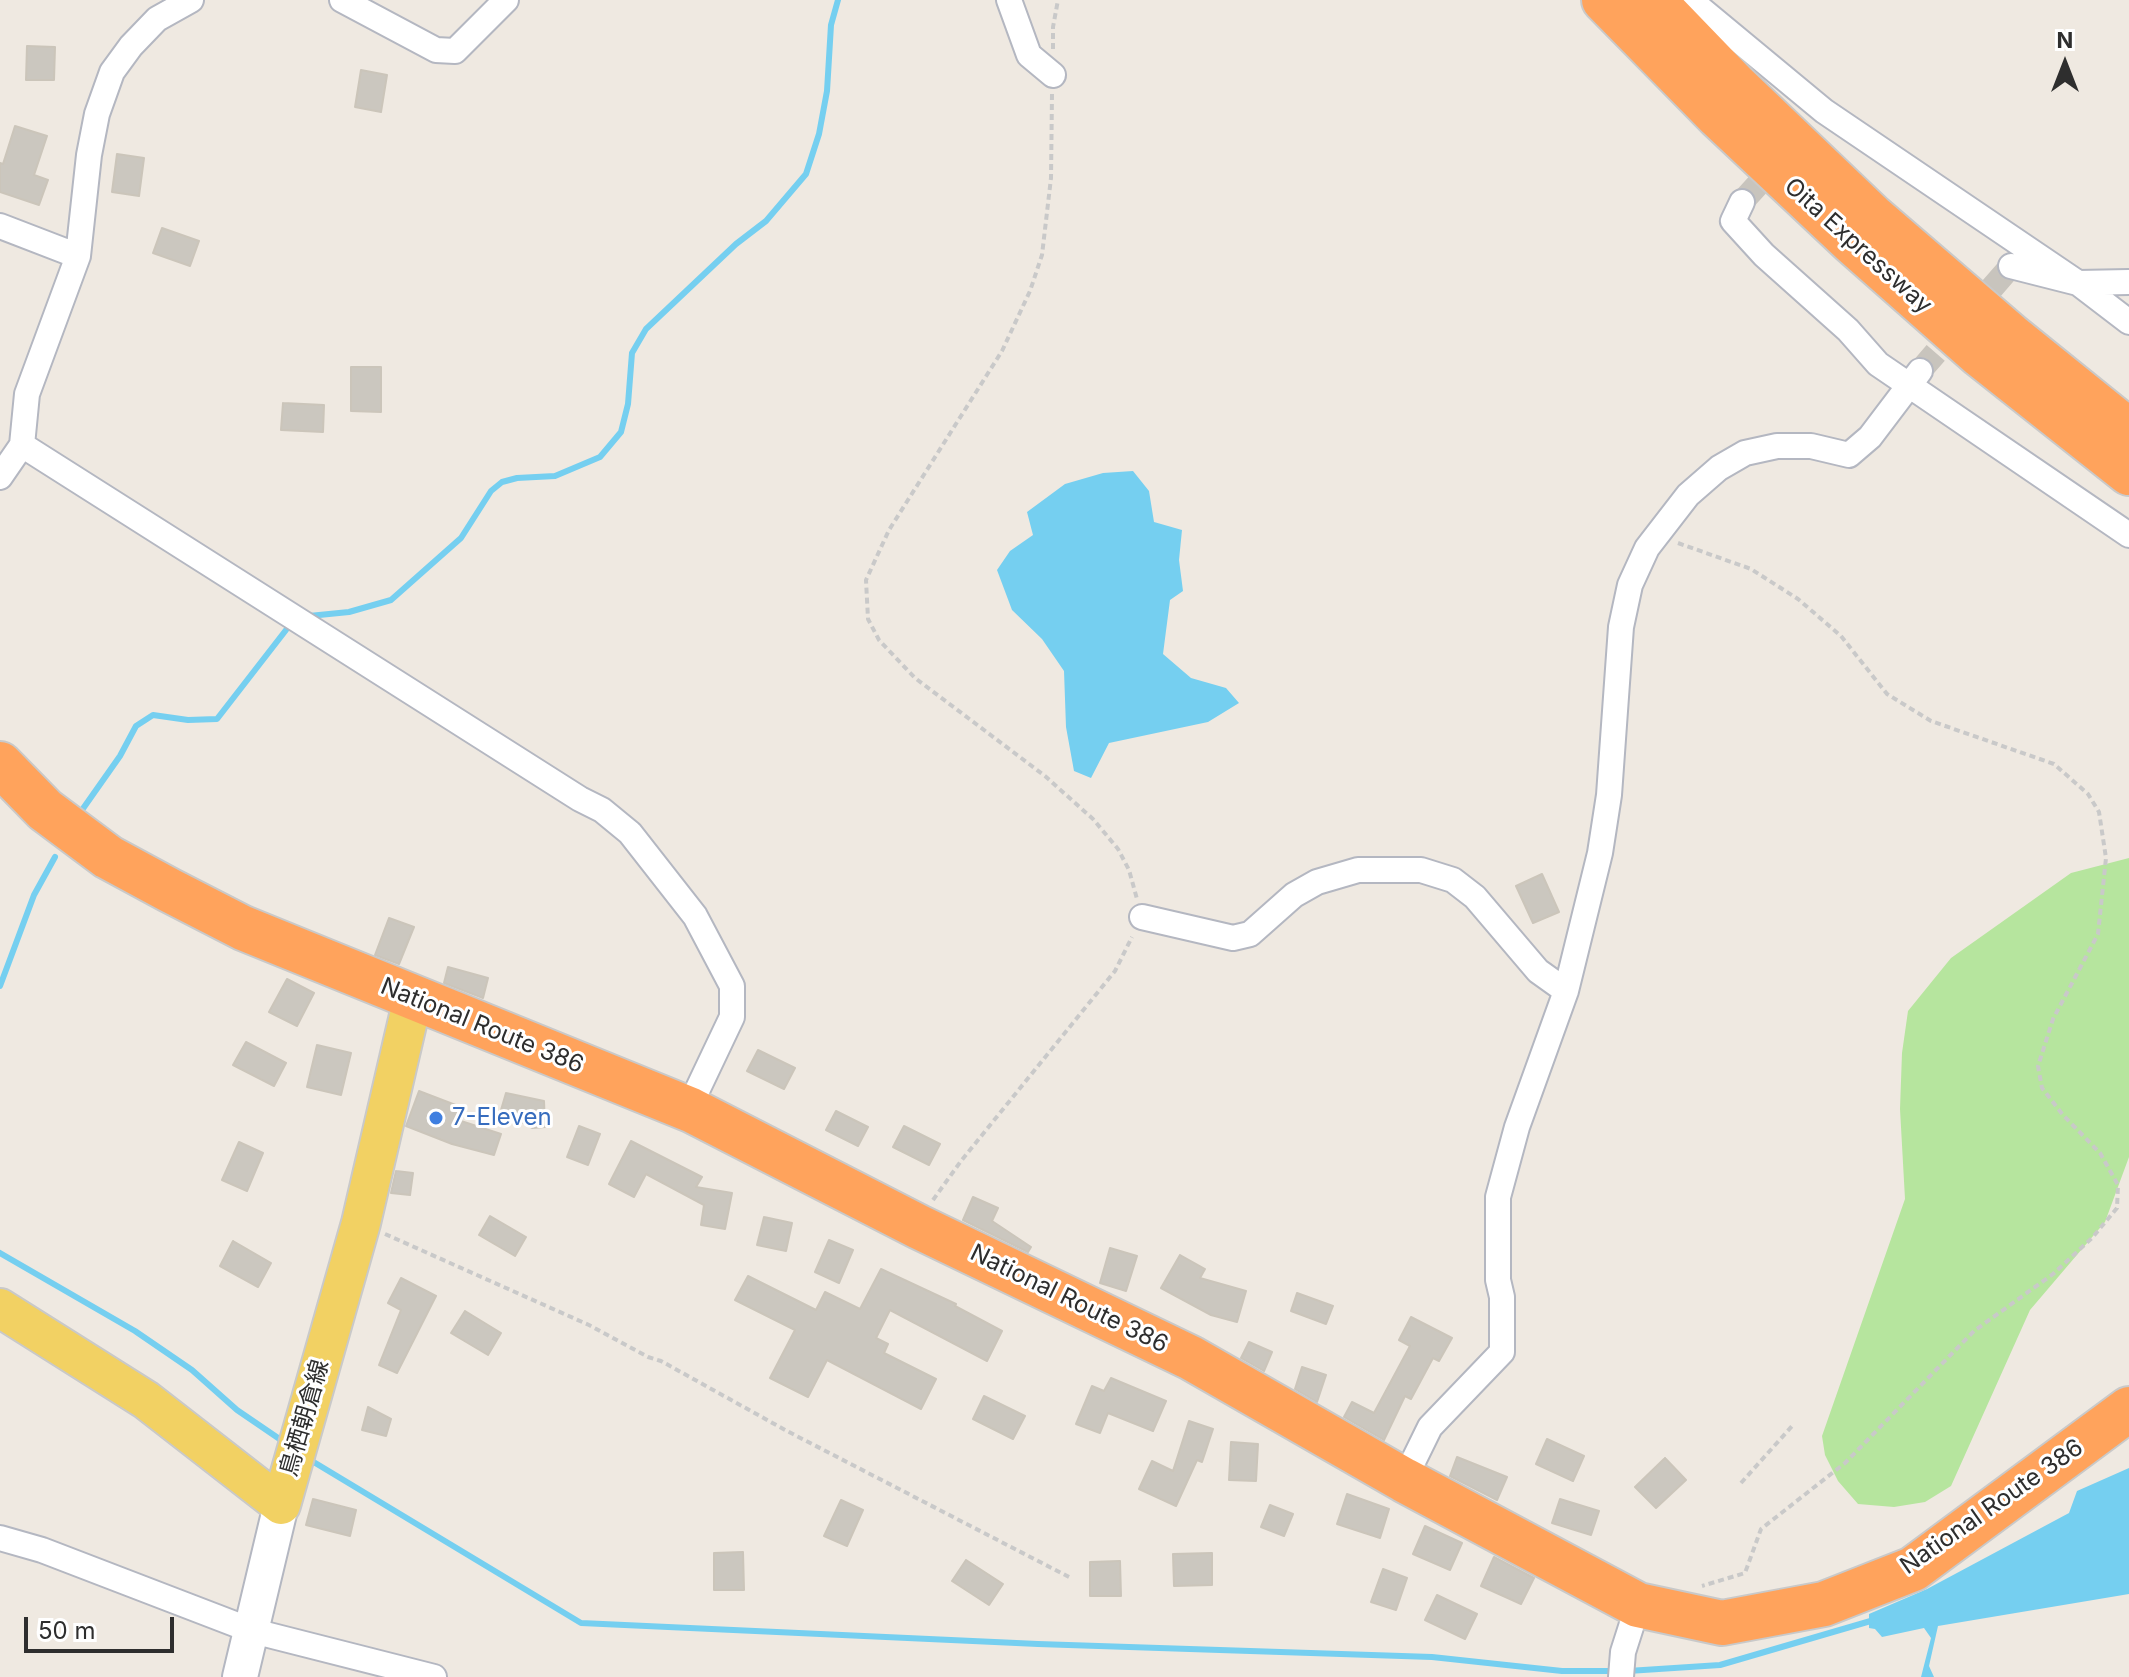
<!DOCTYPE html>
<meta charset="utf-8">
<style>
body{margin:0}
#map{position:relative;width:2129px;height:1677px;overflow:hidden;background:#efe9e1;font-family:Inter,sans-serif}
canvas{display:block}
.north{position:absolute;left:2025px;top:24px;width:80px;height:80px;-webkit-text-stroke:6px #fff;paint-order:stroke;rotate:0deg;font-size:22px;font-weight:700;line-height:32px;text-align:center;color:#2e2e2e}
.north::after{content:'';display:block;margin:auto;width:28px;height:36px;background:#2e2e2e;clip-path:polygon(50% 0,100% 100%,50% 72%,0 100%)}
.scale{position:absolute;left:24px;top:1617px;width:150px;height:36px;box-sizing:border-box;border:4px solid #2e2e2e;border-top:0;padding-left:10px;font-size:24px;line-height:28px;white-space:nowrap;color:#2e2e2e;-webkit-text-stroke:6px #fff;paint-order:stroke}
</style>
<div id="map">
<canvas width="2129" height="1677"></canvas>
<div class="north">N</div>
<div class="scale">50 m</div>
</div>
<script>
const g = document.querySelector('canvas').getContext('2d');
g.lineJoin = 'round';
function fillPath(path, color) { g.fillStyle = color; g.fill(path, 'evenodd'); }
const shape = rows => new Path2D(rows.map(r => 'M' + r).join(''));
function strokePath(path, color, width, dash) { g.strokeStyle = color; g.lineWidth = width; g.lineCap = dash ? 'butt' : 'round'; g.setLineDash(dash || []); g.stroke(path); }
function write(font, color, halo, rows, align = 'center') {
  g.font = font + ' Inter,"Noto Sans JP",sans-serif'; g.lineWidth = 6; g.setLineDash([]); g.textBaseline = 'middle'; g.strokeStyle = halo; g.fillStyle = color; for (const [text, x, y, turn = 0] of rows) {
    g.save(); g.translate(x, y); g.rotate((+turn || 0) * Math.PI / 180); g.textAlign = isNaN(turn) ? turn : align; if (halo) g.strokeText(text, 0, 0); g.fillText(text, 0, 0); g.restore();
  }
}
fillPath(shape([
 [2129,858,2129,1157,2105,1222,2030,1310,1951,1486,1925,1502,1894,1507,1858,1504,1838,1481,1825,1455,1822,1436,1905,1199,1900,1109,1902,1053,1908,1011,1951,958,2071,873]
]), '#b6e59e');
fillPath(shape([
 [1133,471,1149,491,1154,522,1182,530,1179,560,1183,591,1170,600,1163,654,1191,678,1226,688,1239,703,1208,722,1109,743,1091,778,1074,771,1066,727,1064,671,1042,639,1012,610,997,570,1010,551,1033,535,1027,512,1065,484,1103,473],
 [2129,1468,2129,1594,1938,1626,1929,1666,1934,1677,1921,1677,1931,1638,1924,1628,1882,1637,1875,1629,1869,1628,1869,1614,1927,1589,2069,1513,2077,1491]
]), '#75cff0');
strokePath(shape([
 [309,616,349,612,391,600,461,538,491,491,502,482,517,478,555,476,600,457,621,432,628,404,632,353,646,329,736,244,766,221,806,174,819,134,827,91,831,25,838,0],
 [82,810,120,756,136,726,153,715,188,720,217,719,286,630],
 [0,986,34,895,55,857],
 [0,1253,135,1331,192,1370,237,1410,281,1440],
 [307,1458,581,1623,1038,1644,1432,1657,1562,1671,1617,1671],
 [1628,1671,1720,1665,1874,1620]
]), '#75cff0', 6);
const building = shape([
 [27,46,55,47,54,80,26,80,27,46],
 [361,70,387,75,381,112,355,107,361,70],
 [15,126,47,136,34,175,48,180,39,205,0,192,0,163,3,164,15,126],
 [117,154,144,158,139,196,112,192,117,154],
 [162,228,199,241,190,266,153,253,162,228],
 [351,367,381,367,381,412,351,411,351,367],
 [283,403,324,405,323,432,281,430,283,403],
 [1542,874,1559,912,1533,923,1516,886,1542,874],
 [389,918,414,927,399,964,375,955,389,918],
 [448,967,488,978,483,998,444,983,448,967],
 [287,979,314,993,297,1026,269,1012,287,979],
 [246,1042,286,1063,274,1086,233,1065,246,1042],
 [317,1045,351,1053,341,1095,307,1087,317,1045],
 [758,1050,795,1068,784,1089,747,1071,758,1050],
 [419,1091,466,1109,461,1121,501,1134,494,1155,452,1144,406,1126,419,1091],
 [506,1093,544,1101,545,1127,532,1128,501,1110,506,1093],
 [836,1111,868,1127,858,1146,826,1130,836,1111],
 [579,1126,600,1134,588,1165,567,1157,579,1126],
 [904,1126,940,1144,929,1165,893,1147,904,1126],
 [631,1141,702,1177,696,1187,732,1193,725,1229,701,1225,704,1205,646,1174,634,1197,609,1184,631,1141],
 [239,1142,263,1153,247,1191,222,1180,239,1142],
 [396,1171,413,1173,410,1195,391,1193,396,1171],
 [973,1197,998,1208,992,1221,1031,1247,1028,1252,963,1220,973,1197],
 [490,1216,526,1237,515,1256,479,1235,490,1216],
 [764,1217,792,1223,786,1251,757,1245,764,1217],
 [829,1240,853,1250,839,1283,815,1272,829,1240],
 [233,1241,271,1263,258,1287,220,1266,233,1241],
 [1110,1248,1137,1256,1126,1291,1100,1283,1110,1248],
 [1180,1255,1205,1269,1200,1278,1246,1291,1237,1322,1211,1315,1161,1288,1180,1255],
 [881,1269,956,1304,955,1306,1002,1331,987,1361,890,1310,876,1338,888,1344,884,1353,936,1379,921,1409,827,1360,808,1397,770,1378,795,1330,735,1300,748,1276,816,1310,825,1292,860,1309,881,1269],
 [401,1278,436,1296,397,1373,379,1365,401,1310,388,1303,401,1278],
 [1297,1293,1333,1306,1326,1324,1291,1311,1297,1293],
 [465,1311,501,1333,488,1355,451,1333,465,1311],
 [1411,1317,1452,1338,1439,1361,1433,1358,1411,1399,1405,1396,1384,1440,1344,1417,1352,1402,1374,1413,1410,1346,1399,1340,1411,1317],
 [1249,1342,1272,1352,1264,1371,1241,1358,1249,1342],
 [1302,1367,1326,1375,1317,1402,1295,1389,1302,1367],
 [1111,1378,1166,1401,1153,1431,1108,1413,1100,1433,1076,1424,1092,1386,1104,1391,1111,1378],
 [984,1396,1025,1416,1013,1439,973,1419,984,1396],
 [368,1407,391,1419,386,1436,362,1430,368,1407],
 [1189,1421,1213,1429,1202,1462,1197,1460,1176,1506,1139,1489,1152,1461,1173,1471,1189,1421],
 [1547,1439,1584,1456,1573,1481,1536,1464,1547,1439],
 [1231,1442,1258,1444,1256,1481,1229,1480,1231,1442],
 [1457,1457,1507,1477,1497,1500,1450,1476,1457,1457],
 [1665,1458,1686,1480,1656,1508,1635,1487,1665,1458],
 [1347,1494,1389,1509,1380,1538,1337,1524,1347,1494],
 [313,1499,356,1510,350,1536,306,1525,313,1499],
 [1560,1499,1599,1511,1591,1535,1552,1523,1560,1499],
 [841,1500,863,1510,847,1546,824,1536,841,1500],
 [1270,1505,1293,1514,1284,1536,1261,1527,1270,1505],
 [1425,1526,1462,1543,1450,1570,1413,1554,1425,1526],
 [743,1552,744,1590,714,1590,714,1553,743,1552],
 [1212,1553,1212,1585,1174,1586,1173,1554,1212,1553],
 [1494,1557,1534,1578,1521,1604,1481,1586,1494,1557],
 [966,1560,1003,1584,989,1605,952,1581,966,1560],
 [1120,1561,1121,1596,1090,1596,1090,1562,1120,1561],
 [1383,1569,1407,1578,1396,1610,1371,1602,1383,1569],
 [1437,1595,1477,1614,1465,1639,1425,1620,1437,1595]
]);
fillPath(building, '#cbc7bf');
strokePath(building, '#cbc5ba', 2);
strokePath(shape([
 [1742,202,1781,159],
 [1920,371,2011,266]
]), '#c8c4bd', 24, [24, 12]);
const street = shape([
 [342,0,436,50,455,51,506,0],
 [1009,0,1029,55,1053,75],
 [1690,0,1824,111,2078,283,2129,322],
 [1742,202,1733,221,1764,255,1848,330,1878,364,2129,535],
 [0,226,78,256],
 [2011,266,2078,283,2129,282],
 [22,445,580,799,602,810,630,833,695,916,732,986,732,1017,694,1097,691,1110],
 [0,477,22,445,27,394,78,256,89,155,97,114,112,72,131,46,157,19,191,0],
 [1142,917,1233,938,1250,934,1294,895,1317,882,1358,870,1421,870,1453,880,1475,897,1538,971,1566,991],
 [1404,1480,1430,1427,1502,1352,1502,1297,1498,1280,1498,1197,1517,1127,1566,991,1600,853,1609,795,1621,627,1630,585,1647,548,1688,495,1719,468,1745,453,1777,446,1811,446,1849,455,1870,437,1920,371],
 [0,1538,42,1550,253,1631,434,1677],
 [1621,1677,1623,1652,1638,1605]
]);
const secondary = shape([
 [240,1677,281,1505]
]);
const primary = shape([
 [0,1308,146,1400,281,1505,361,1223,413,998]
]);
const highway = shape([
 [1604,0,1718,116,1852,242,1980,355,2129,473],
 [1653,0,1736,86,1873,217,2010,335,2129,431],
 [0,764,45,810,108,857,169,890,243,928,691,1110,919,1227,1191,1358,1404,1480,1638,1605,1722,1623,1824,1604,1913,1569,2129,1409]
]);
strokePath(street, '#b4b7c1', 28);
strokePath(secondary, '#b4b7c1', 38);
strokePath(primary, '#c9c9c9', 42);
strokePath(highway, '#c9c9c9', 48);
strokePath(shape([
 [1053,49,1053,27,1058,0],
 [1052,94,1051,178,1042,255,1030,291,1002,351,889,530,866,580,868,619,879,640,915,678,1045,776,1093,819,1118,849,1129,870,1137,899],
 [1678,543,1751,569,1798,599,1841,636,1887,694,1931,721,2054,764,2088,794,2099,812,2106,858,2098,934,2053,1019,2038,1066,2042,1088,2063,1115,2100,1153,2118,1185,2117,1208,2092,1238,2053,1274,1974,1331,1845,1463,1761,1529,1745,1573,1702,1586],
 [933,1200,961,1161,1115,971,1132,937],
 [385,1234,589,1325,648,1357,661,1361,787,1431,1069,1577],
 [1741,1483,1793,1425]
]), '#c9c9c9', 4, [6, 4]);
strokePath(street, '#fff', 24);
strokePath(secondary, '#fff', 34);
strokePath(primary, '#f2d163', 38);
strokePath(highway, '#ffa35c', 44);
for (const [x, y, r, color] of [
 [436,1118,8,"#3f7fe0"]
]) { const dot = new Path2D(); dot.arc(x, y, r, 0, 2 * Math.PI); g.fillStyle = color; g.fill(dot); strokePath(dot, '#fff', 3); }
write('24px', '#2e2e2e', '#fff', [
 ["Oita Expressway",1858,246,42],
 ["National Route 386",482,1026,22],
 ["National Route 386",1069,1299,26],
 ["鳥栖朝倉線",305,1418,-74],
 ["National Route 386",1992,1507,-35]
]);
write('24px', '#366cbe', '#fff', [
 ["7-Eleven",452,1118]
], 'left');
</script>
